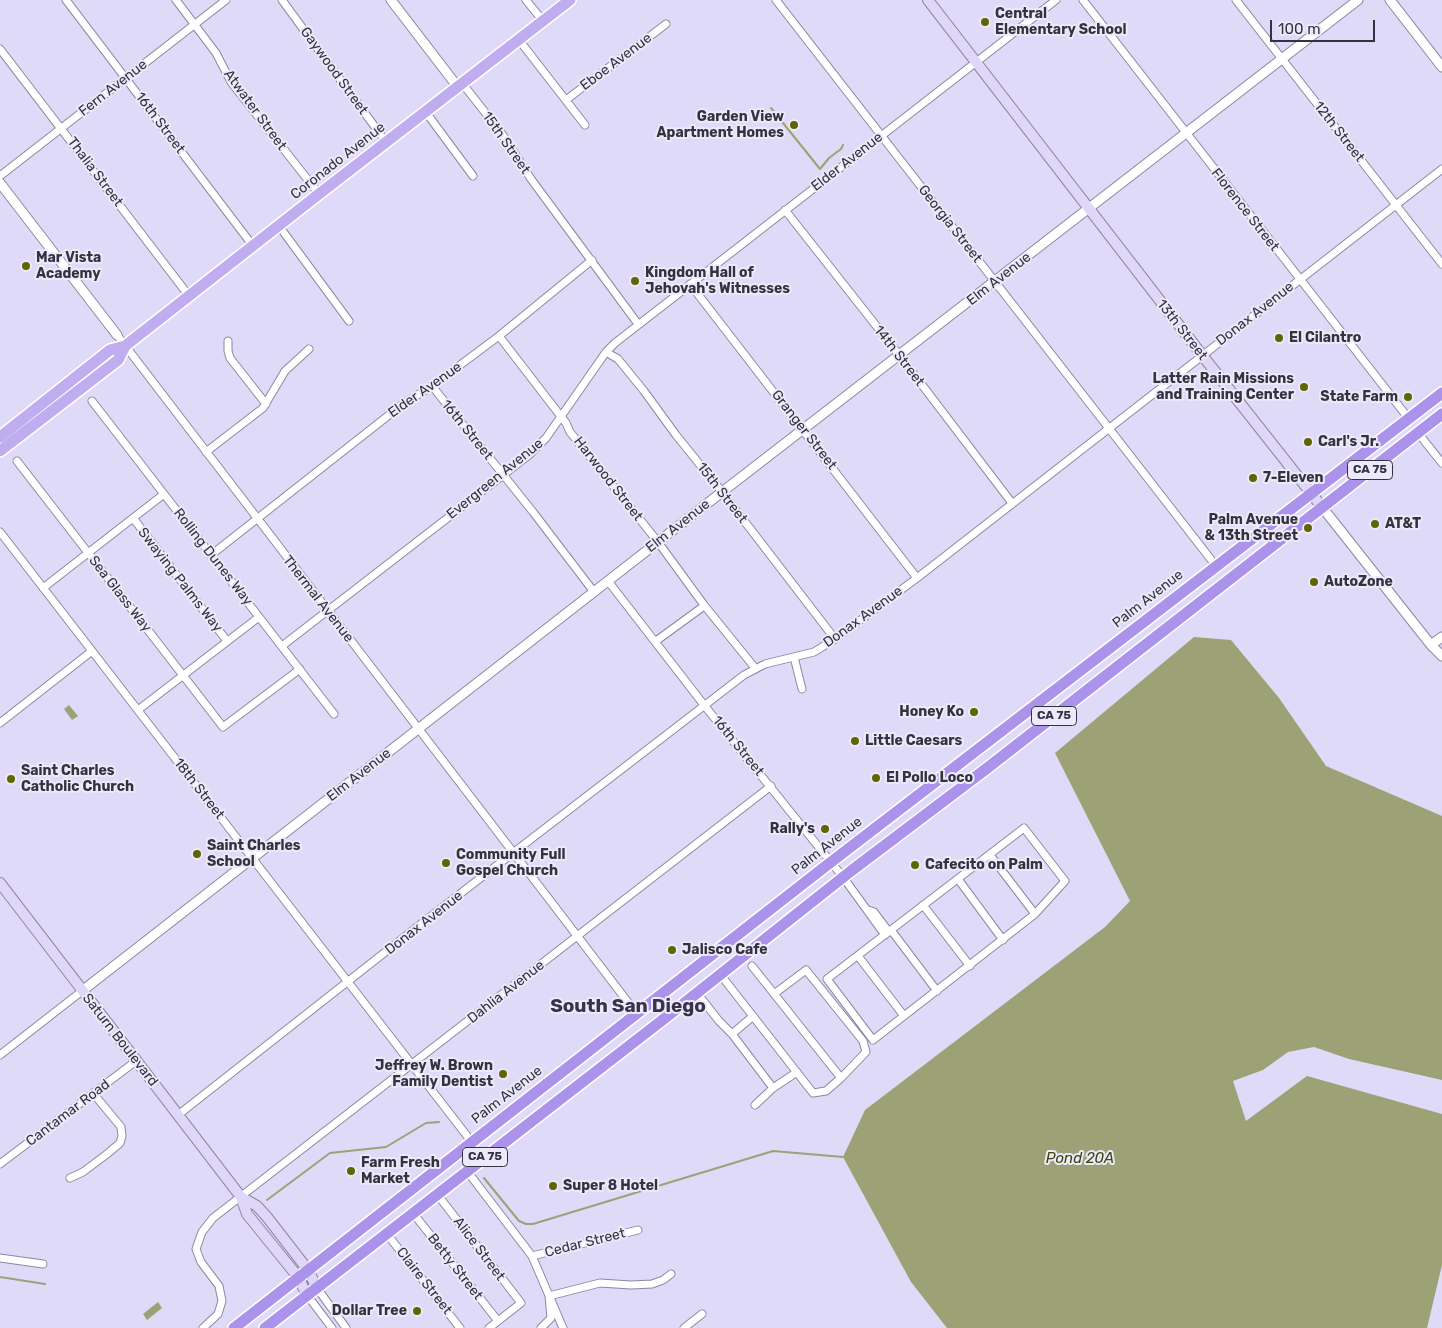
<!DOCTYPE html>
<style>
body{margin:0}
#map{position:relative;width:1442px;height:1328px;overflow:hidden;background:#dfdaf8;font-family:Rubik,sans-serif}
canvas{display:block}
.scale{position:absolute;left:1270px;top:20px;width:105px;height:22px;box-sizing:border-box;border:2px solid #34323e;border-top:0;padding-left:6px;font-size:15px;line-height:18px;white-space:nowrap;color:#34323e;-webkit-text-stroke:4px #ece9fb;paint-order:stroke}
</style>
<div id="map">
<canvas width="1442" height="1328"></canvas>
<div class="scale">100 m</div>
</div>
<script>
const g = document.querySelector('canvas').getContext('2d');
g.lineJoin = 'round';
function fillPath(path, color) { g.fillStyle = color; g.fill(path, 'evenodd'); }
const shape = rows => new Path2D(rows.map(r => 'M' + r).join(''));
function strokePath(path, color, width, dash) { g.strokeStyle = color; g.lineWidth = width; g.lineCap = dash ? 'butt' : 'round'; g.setLineDash(dash || []); g.stroke(path); }
function write(font, color, halo, rows, align = 'center') {
  g.font = font + ' Rubik,sans-serif'; g.lineWidth = 4; g.setLineDash([]); g.textBaseline = 'middle'; g.strokeStyle = halo; g.fillStyle = color; for (const [text, x, y, turn = 0] of rows) {
    g.save(); g.translate(x, y); g.rotate((+turn || 0) * Math.PI / 180); g.textAlign = isNaN(turn) ? turn : align; if (halo) g.strokeText(text, 0, 0); g.fillText(text, 0, 0); g.restore();
  }
}
fillPath(shape([
 [1194,637,1231,640,1279,698,1326,766,1442,816,1442,1080,1349,1059,1314,1047,1288,1052,1263,1070,1233,1081,1246,1121,1307,1076,1442,1114,1442,1265,1427,1328,947,1328,911,1282,843,1157,865,1110,1105,927,1130,901,1055,753],
 [69,705,78,716,72,720,64,709],
 [158,1302,162,1308,147,1320,143,1314]
]), '#9ca275');
strokePath(shape([
 [771,108,820,169,829,158,841,149,843,145],
 [484,1178,519,1221,526,1224,533,1224,773,1151,843,1157],
 [267,1200,330,1153,386,1147,426,1123,439,1122],
 [0,1277,45,1284]
]), '#9ca275', 2);
const minor = shape([
 [66,0,253,246],
 [176,0,216,53,231,82,319,194],
 [282,0,386,142],
 [526,0,543,21],
 [776,0,1216,566],
 [1083,0,1409,419],
 [1236,0,1442,264],
 [519,40,585,125],
 [0,49,189,296],
 [462,83,502,134,531,179,638,324],
 [566,100,666,24],
 [425,111,473,176],
 [0,176,226,0],
 [785,210,900,356,1012,503],
 [279,226,349,321],
 [690,284,917,578],
 [117,335,637,1014],
 [499,336,566,423,570,432,658,542,704,605,755,668],
 [228,341,228,351,230,358,266,404],
 [606,352,618,359,644,391,676,435,722,492,835,639],
 [432,386,533,512,594,592],
 [92,401,334,714],
 [1418,433,1442,463],
 [206,452,263,408,285,371,309,349],
 [17,461,223,727,300,669],
 [133,518,227,641],
 [0,532,471,1141],
 [211,555,403,404,432,386,499,336,592,260],
 [608,581,704,705,843,877,885,935],
 [43,588,164,494],
 [656,641,704,606],
 [282,646,529,455,546,438,606,352,615,343,1056,0],
 [794,657,802,689],
 [138,710,259,617],
 [0,723,92,651],
 [1024,828,1065,881,1035,914,873,1040,827,979,1024,828],
 [990,855,1035,914],
 [958,879,1003,940],
 [923,905,970,966],
 [868,910,874,912,889,932],
 [891,930,937,991],
 [858,956,904,1016],
 [752,966,841,1078],
 [720,974,813,1093,826,1091,841,1078,866,1052,863,1041,806,970,774,994],
 [697,993,719,1021,732,1034,773,1088],
 [732,1034,752,1017],
 [0,1055,82,991],
 [755,1105,773,1088,797,1072],
 [178,1115,426,920,744,675,765,664,814,652,835,639,917,578,1442,169],
 [0,1164,136,1061],
 [467,1171,532,1256,563,1328],
 [70,1178,83,1172,107,1154,120,1143,122,1136,121,1127,93,1093],
 [437,1194,521,1303,489,1328],
 [413,1213,498,1321],
 [387,1234,460,1328],
 [532,1256,638,1230],
 [0,1258,43,1264],
 [317,1288,346,1328],
 [307,1295,332,1328],
 [203,1328,218,1314,222,1301,219,1286,201,1262,196,1249,202,1232,213,1218,771,786],
 [541,1328,551,1318,549,1296,600,1283,631,1285,652,1284,663,1280,671,1274],
 [684,1328,702,1314]
]);
const tertiary = shape([
 [391,0,457,86],
 [1390,0,1442,67],
 [0,183,117,335],
 [1322,507,1431,645,1442,656],
 [1431,645,1442,637],
 [82,991,722,492,1358,0]
]);
const secondary = shape([
 [928,0,1202,355,1322,507],
 [0,883,241,1197,247,1214,298,1277,307,1295],
 [241,1197,257,1206,267,1217,308,1270,317,1288]
]);
const primary = shape([
 [0,437,110,350,125,346,319,194,570,0],
 [0,451,118,360,125,346]
]);
const trunk = shape([
 [234,1328,822,869,1442,393],
 [265,1328,678,1008,851,871,986,769,1442,414]
]);
strokePath(minor, '#8c87a2', 9);
strokePath(tertiary, '#8c87a2', 11);
strokePath(secondary, '#8c87a2', 12);
strokePath(primary, '#fff', 14);
strokePath(trunk, '#fff', 14);
strokePath(minor, '#fff', 7);
strokePath(tertiary, '#fff', 9);
strokePath(secondary, '#e0d6f8', 10);
strokePath(primary, '#c0adf0', 11);
strokePath(trunk, '#ab92eb', 11);
for (const [x, y, r, color] of [
 [985,22,5,"#5e6502"],
 [794,125,5,"#5e6502"],
 [26,266,5,"#5e6502"],
 [635,281,5,"#5e6502"],
 [1279,338,5,"#5e6502"],
 [1304,387,5,"#5e6502"],
 [1408,397,5,"#5e6502"],
 [1308,442,5,"#5e6502"],
 [1253,478,5,"#5e6502"],
 [1375,524,5,"#5e6502"],
 [1308,528,5,"#5e6502"],
 [1314,582,5,"#5e6502"],
 [974,712,5,"#5e6502"],
 [855,741,5,"#5e6502"],
 [876,778,5,"#5e6502"],
 [11,779,5,"#5e6502"],
 [825,829,5,"#5e6502"],
 [197,854,5,"#5e6502"],
 [446,863,5,"#5e6502"],
 [915,865,5,"#5e6502"],
 [672,950,5,"#5e6502"],
 [503,1074,5,"#5e6502"],
 [351,1171,5,"#5e6502"],
 [553,1186,5,"#5e6502"],
 [417,1311,5,"#5e6502"]
]) { const dot = new Path2D(); dot.arc(x, y, r, 0, 2 * Math.PI); g.fillStyle = color; g.fill(dot); strokePath(dot, '#ece9fb', 2); }
for (const [x, y, w] of [
 [1370,470,45],
 [1054,716,45],
 [485,1157,45]
]) { const box = new Path2D(); box.roundRect(x - w / 2, y - 9.5, w, 19, 4); g.fillStyle = '#ece9fb'; g.fill(box); strokePath(box, '#34323e', 1); }
write('bold 12px', '#34323e', null, [
 ["CA 75",1370,470],
 ["CA 75",1054,716],
 ["CA 75",485,1157]
]);
write('bold 14px', '#34323e', '#ece9fb', [
 ["Central",995,14],
 ["Elementary School",995,30],
 ["Garden View",784,117,"right"],
 ["Apartment Homes",784,133,"right"],
 ["Mar Vista",36,258],
 ["Academy",36,274],
 ["Kingdom Hall of",645,273],
 ["Jehovah's Witnesses",645,289],
 ["El Cilantro",1289,338],
 ["Latter Rain Missions",1294,379,"right"],
 ["and Training Center",1294,395,"right"],
 ["State Farm",1398,397,"right"],
 ["Carl's Jr.",1318,442],
 ["7-Eleven",1263,478],
 ["Palm Avenue",1298,520,"right"],
 ["& 13th Street",1298,536,"right"],
 ["AT&T",1385,524],
 ["AutoZone",1324,582],
 ["Honey Ko",964,712,"right"],
 ["Little Caesars",865,741],
 ["Saint Charles",21,771],
 ["Catholic Church",21,787],
 ["El Pollo Loco",886,778],
 ["Rally's",815,829,"right"],
 ["Saint Charles",207,846],
 ["School",207,862],
 ["Community Full",456,855],
 ["Gospel Church",456,871],
 ["Cafecito on Palm",925,865],
 ["Jalisco Cafe",682,950],
 ["Jeffrey W. Brown",493,1066,"right"],
 ["Family Dentist",493,1082,"right"],
 ["Farm Fresh",361,1163],
 ["Market",361,1179],
 ["Super 8 Hotel",563,1186],
 ["Dollar Tree",407,1311,"right"]
], 'left');
write('14px', '#34323e', '#ece9fb', [
 ["Eboe Avenue",616,62,-37],
 ["Gaywood Street",334,71,54],
 ["Fern Avenue",113,88,-38],
 ["Atwater Street",255,110,54],
 ["16th Street",160,123,53],
 ["12th Street",1339,132,52],
 ["15th Street",506,143,55],
 ["Coronado Avenue",338,161,-38],
 ["Elder Avenue",847,162,-38],
 ["Thalia Street",95,172,53],
 ["Florence Street",1245,210,52],
 ["Georgia Street",950,224,52],
 ["Elm Avenue",999,279,-38],
 ["Donax Avenue",1255,314,-38],
 ["13th Street",1182,330,52],
 ["14th Street",899,356,52],
 ["Elder Avenue",425,390,-35],
 ["16th Street",467,430,51],
 ["Granger Street",804,430,52],
 ["Evergreen Avenue",495,479,-39],
 ["Harwood Street",608,479,52],
 ["15th Street",722,493,52],
 ["Elm Avenue",678,526,-38],
 ["Rolling Dunes Way",213,557,52],
 ["Swaying Palms Way",180,580,52],
 ["Sea Glass Way",120,594,52],
 ["Thermal Avenue",318,599,52],
 ["Palm Avenue",1148,599,-38],
 ["Donax Avenue",863,617,-36],
 ["16th Street",738,746,51],
 ["Elm Avenue",359,775,-38],
 ["18th Street",199,789,52],
 ["Palm Avenue",827,846,-38],
 ["Donax Avenue",424,923,-38],
 ["Dahlia Avenue",506,992,-38],
 ["Saturn Boulevard",120,1040,52],
 ["Palm Avenue",507,1095,-38],
 ["Cantamar Road",68,1113,-37],
 ["Cedar Street",585,1243,-14],
 ["Alice Street",479,1249,53],
 ["Betty Street",455,1267,52],
 ["Claire Street",424,1281,52]
]);
write('italic 15px', '#3f440c', '#ece9fb', [
 ["Pond 20A",1080,1159]
]);
write('bold 19px', '#38334a', '#ece9fb', [
 ["South San Diego",628,1007]
]);
</script>
